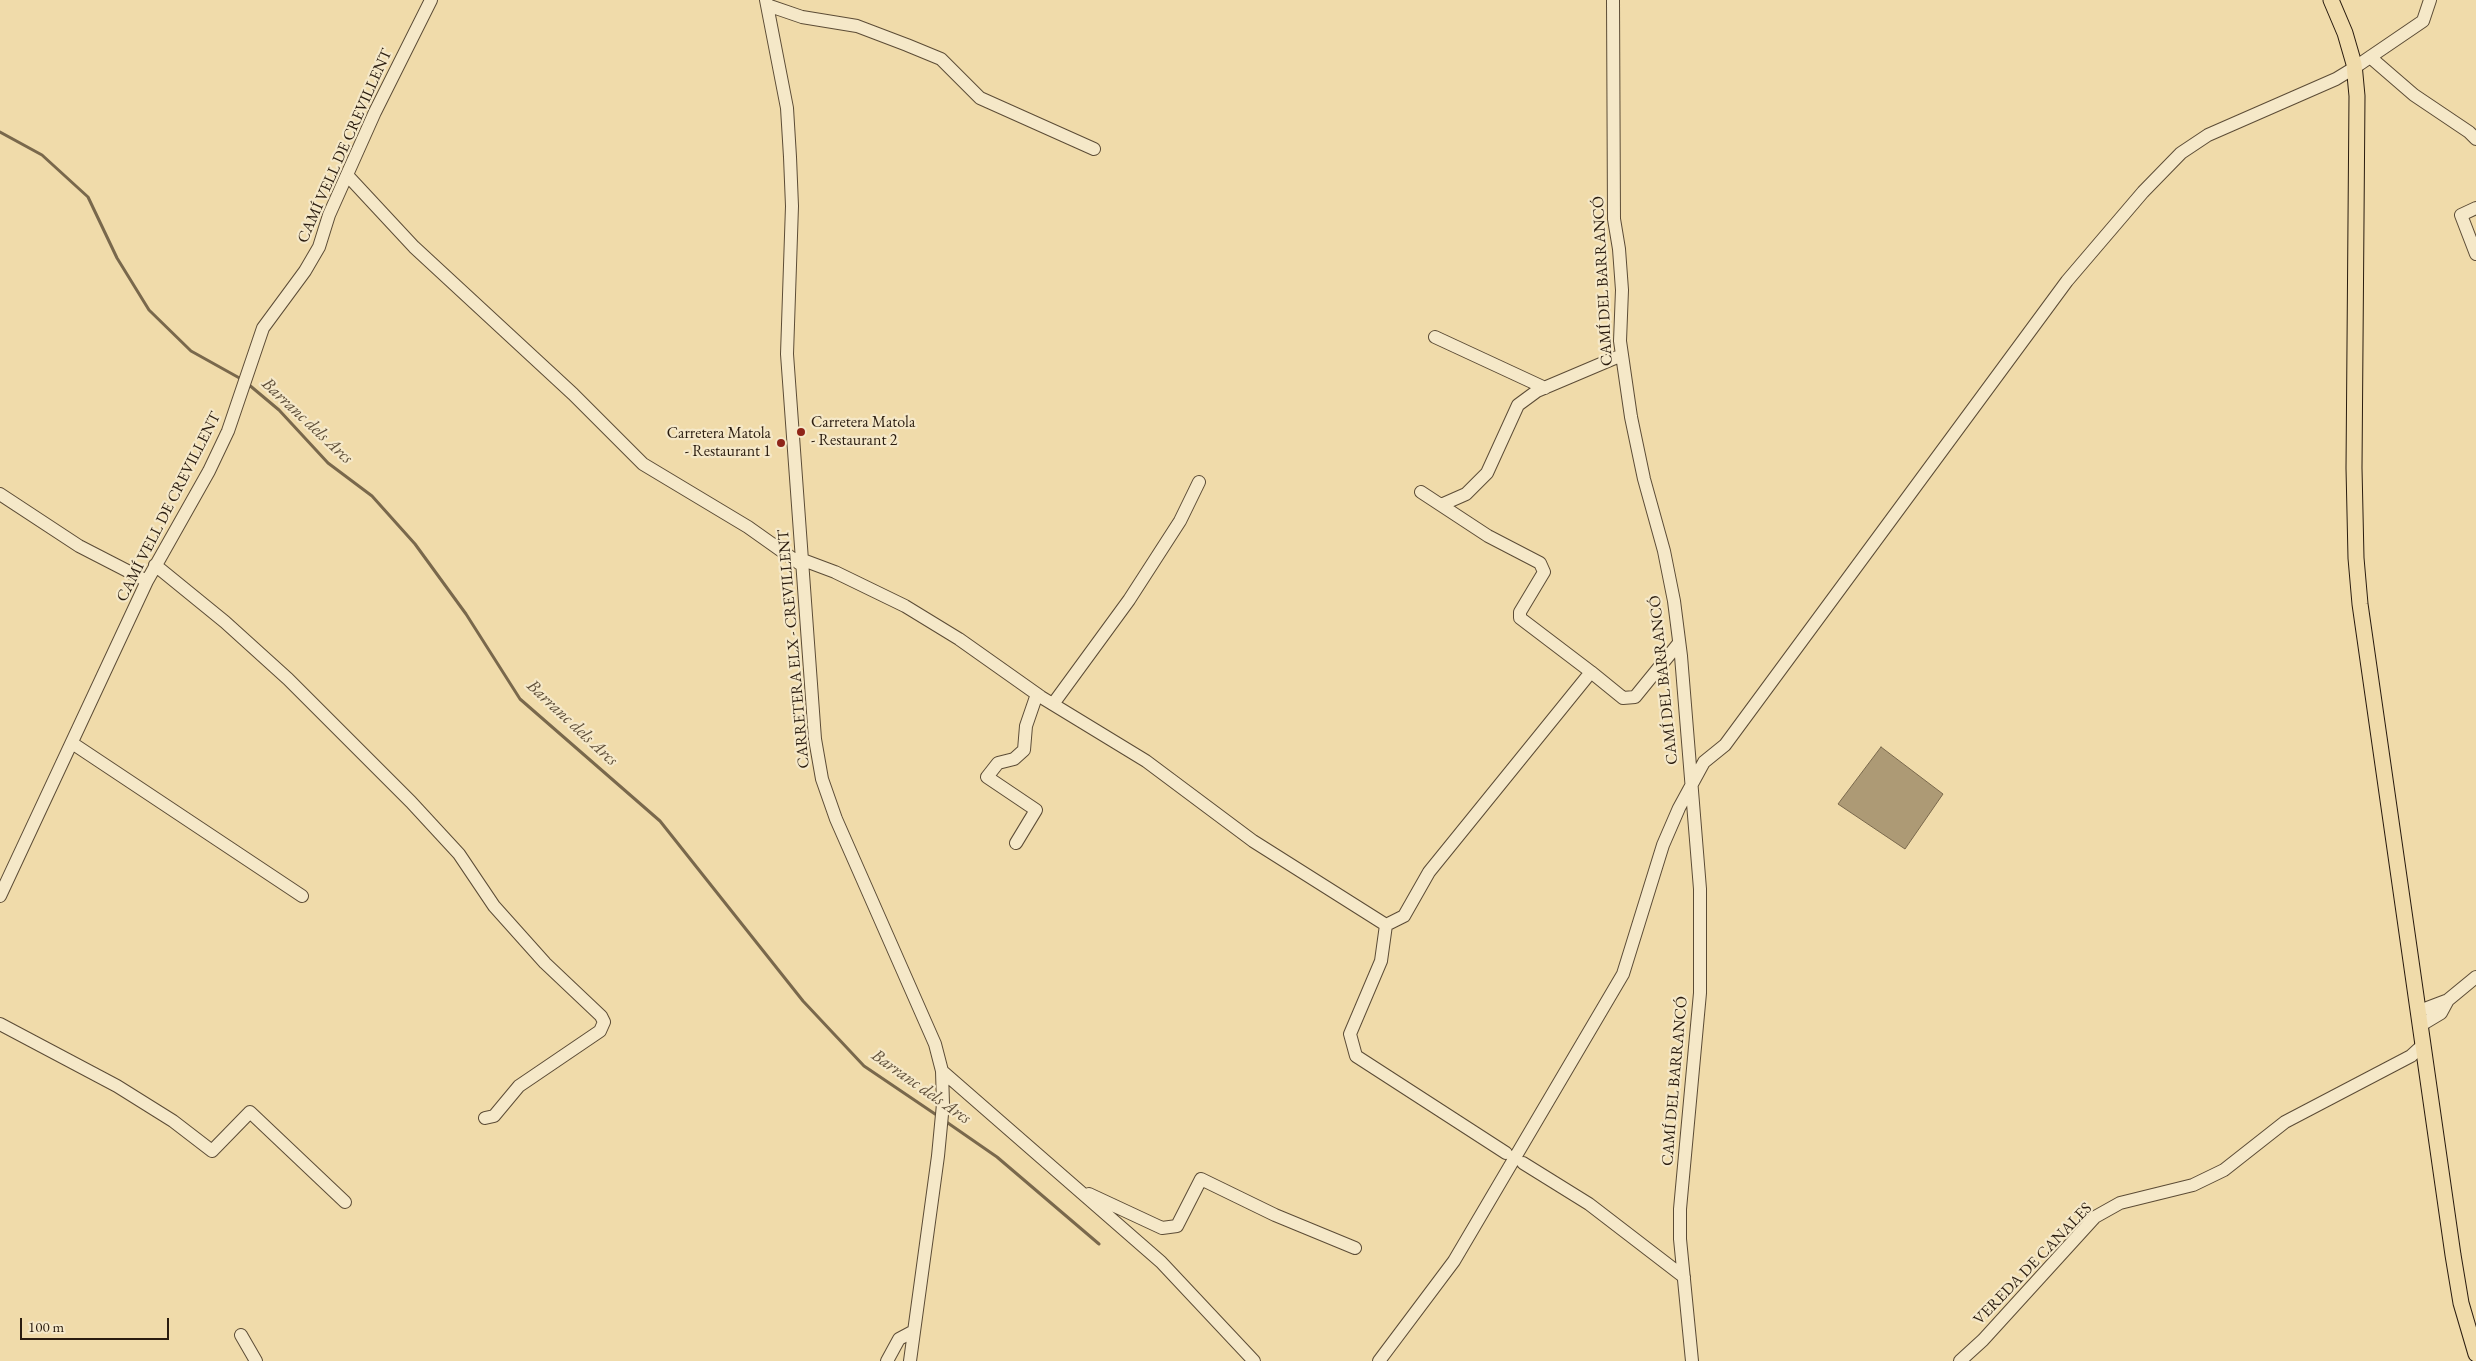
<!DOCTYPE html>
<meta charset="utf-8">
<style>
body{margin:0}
#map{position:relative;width:2476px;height:1361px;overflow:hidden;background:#f0dbaa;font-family:"EB Garamond",serif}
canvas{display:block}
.scale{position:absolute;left:20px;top:1318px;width:149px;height:22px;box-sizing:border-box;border:2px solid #2a1c0f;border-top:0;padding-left:6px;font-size:15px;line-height:18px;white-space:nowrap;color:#2a1c0f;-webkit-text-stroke:4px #f5e8c8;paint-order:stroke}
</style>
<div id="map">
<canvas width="2476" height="1361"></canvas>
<div class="scale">100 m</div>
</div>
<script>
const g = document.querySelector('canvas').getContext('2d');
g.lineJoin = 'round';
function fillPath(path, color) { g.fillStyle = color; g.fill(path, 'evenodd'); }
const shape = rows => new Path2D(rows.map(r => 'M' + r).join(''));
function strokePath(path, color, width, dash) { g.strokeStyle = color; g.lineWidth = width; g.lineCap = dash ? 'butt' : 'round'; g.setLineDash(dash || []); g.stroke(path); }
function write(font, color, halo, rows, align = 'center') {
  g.font = font + ' "EB Garamond",serif'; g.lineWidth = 4.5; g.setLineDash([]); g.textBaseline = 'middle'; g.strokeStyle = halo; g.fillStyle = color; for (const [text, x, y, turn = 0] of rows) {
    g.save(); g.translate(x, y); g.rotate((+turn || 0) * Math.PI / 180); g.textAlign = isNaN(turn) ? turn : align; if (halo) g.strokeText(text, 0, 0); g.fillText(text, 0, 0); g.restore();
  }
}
const water = shape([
 [1881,747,1943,794,1905,849,1838,804,1881,747]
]);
fillPath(water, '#ad9a75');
strokePath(water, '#79684c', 1);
strokePath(shape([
 [0,132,42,155,88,197,117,258,149,310,191,351,243,380],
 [248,384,279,410,328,463,372,496,415,544,466,614,520,699,660,821,803,1001,864,1066,938,1116],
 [945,1121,997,1157,1099,1244]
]), '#79684c', 3);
const minor = shape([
 [766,0,787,108,790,157,792,206,787,354,815,739,822,779,836,819,935,1044,942,1071,943,1104,938,1156,910,1361],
 [1613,0,1614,219,1619,249,1622,290,1620,341,1631,417,1644,479,1664,551,1674,601,1681,656,1700,889,1700,993,1680,1209,1680,1239,1692,1361],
 [767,5,802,17,857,26,907,45,941,59,980,98,1094,149],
 [2370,57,2414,95,2469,132,2476,139],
 [347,175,414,247,573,394,643,464,748,527,803,566],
 [2476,208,2461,215,2476,254],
 [1435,337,1545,388],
 [0,494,79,546,147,581],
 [1441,505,1466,494,1487,473,1518,405,1537,391,1622,355],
 [803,560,835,572,905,606,959,639,1041,697,1146,761,1253,841,1386,925],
 [155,565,225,622,288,679,411,802,459,854,494,906,545,963,601,1016,604,1022,600,1031,519,1086,494,1116,485,1118],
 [1591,672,1623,698,1635,697,1679,643],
 [1053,704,1129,600,1180,521,1199,482],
 [72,743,302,896],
 [1016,843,1036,810,987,777,998,763,1014,759,1024,750,1026,726,1037,694],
 [0,896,147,581,209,471,228,431,263,328,305,271,319,247,329,215,375,112,431,0],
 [1386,925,1404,916,1429,872,1591,672,1520,618,1520,612,1544,572,1540,563,1488,536,1421,492],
 [1386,925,1381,961,1350,1034,1356,1056,1506,1153],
 [2419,1011,2448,1000],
 [0,1024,117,1086,173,1121,212,1151,250,1112,345,1202],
 [2421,1025,2441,1013,2448,1000,2476,977],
 [942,1071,1161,1262,1254,1361],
 [1523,1163,1589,1204,1684,1277],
 [1089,1194,1162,1228,1177,1226,1201,1179,1275,1215,1355,1248],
 [241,1335,256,1361],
 [887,1361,899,1339,914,1331],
 [1379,1361,1454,1261,1623,974,1663,845,1679,808,1704,762,1725,745,2067,281,2143,192,2181,153,2208,135,2336,79,2354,68,2423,21,2430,0],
 [1960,1361,1983,1340,2095,1217,2120,1203,2193,1185,2224,1170,2285,1122,2411,1056,2423,1045]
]);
const major = shape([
 [2331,0,2345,33,2354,64,2357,96,2354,468,2356,558,2360,604,2453,1255,2461,1303,2476,1354]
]);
strokePath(minor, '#5c4c36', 14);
strokePath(major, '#2a1c0f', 17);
strokePath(minor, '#f5e8c8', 12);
strokePath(major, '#f0dbaa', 15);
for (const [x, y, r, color] of [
 [801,432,5,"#8f2418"],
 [781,443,5,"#8f2418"]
]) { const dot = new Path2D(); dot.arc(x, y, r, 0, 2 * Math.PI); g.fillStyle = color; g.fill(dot); strokePath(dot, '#f5e8c8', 2); }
write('16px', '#2a1c0f', '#f5e8c8', [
 ["CAMÍ VELL DE CREVILLENT",345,146,-66],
 ["CAMÍ DEL BARRANCÓ",1603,281,-93],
 ["CAMÍ VELL DE CREVILLENT",169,507,-63],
 ["CARRETERA ELX - CREVILLENT",794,649,-95],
 ["CAMÍ DEL BARRANCÓ",1664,680,-96],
 ["CAMÍ DEL BARRANCÓ",1675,1081,-85],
 ["VEREDA DE CANALES",2033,1264,-46]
]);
write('16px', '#2a1c0f', '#f5e8c8', [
 ["Carretera Matola",811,423],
 ["- Restaurant 2",811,441],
 ["Carretera Matola",771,434,"right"],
 ["- Restaurant 1",771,452,"right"]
], 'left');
write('italic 18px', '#5e4e38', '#f5e8c8', [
 ["Barranc dels Arcs",307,421,43],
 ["Barranc dels Arcs",572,723,43],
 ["Barranc dels Arcs",921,1087,35]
]);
</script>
